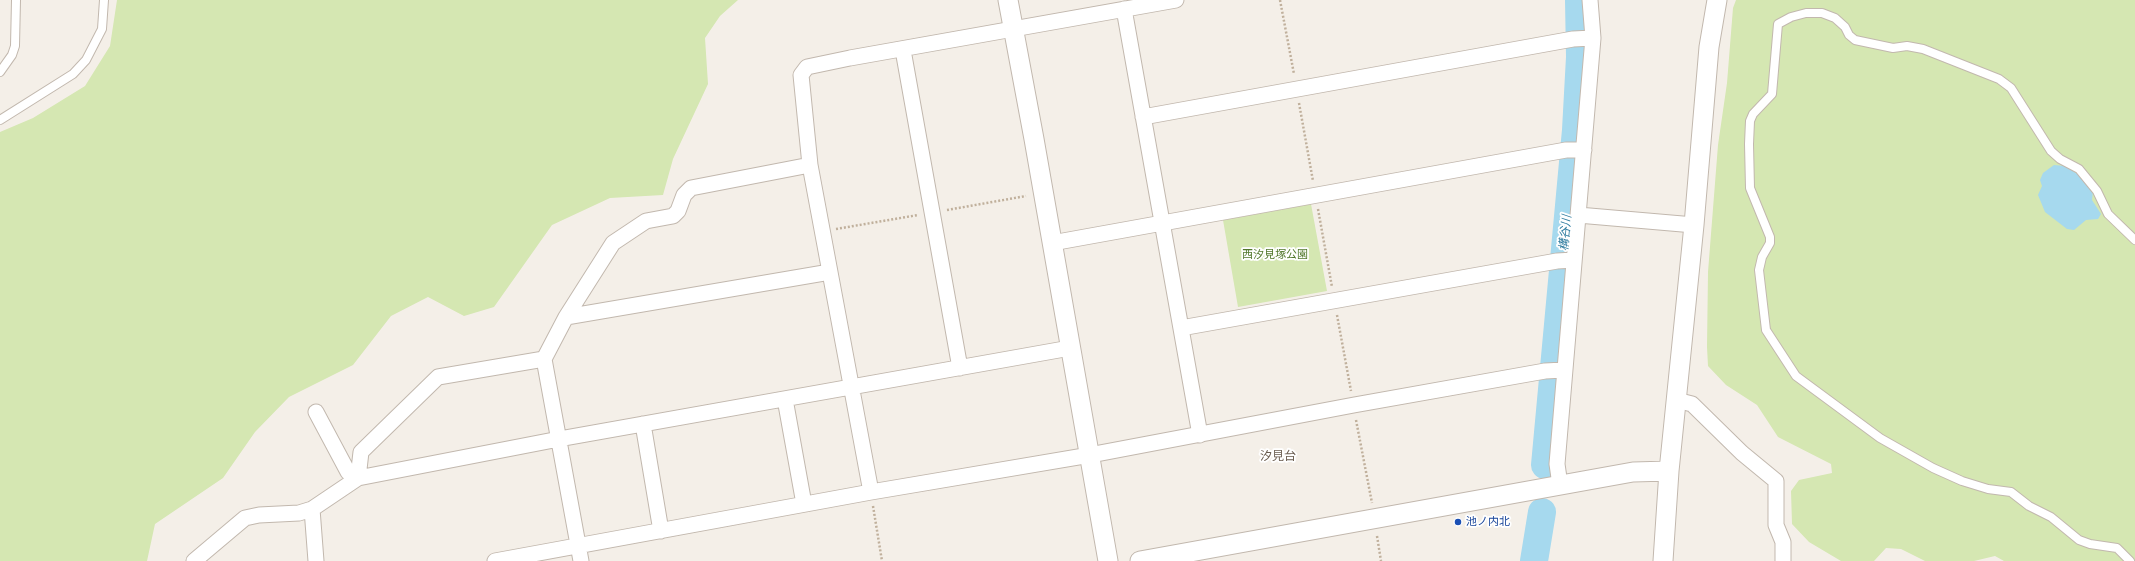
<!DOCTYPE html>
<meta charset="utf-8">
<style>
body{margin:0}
canvas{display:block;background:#f4efe8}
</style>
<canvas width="2135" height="561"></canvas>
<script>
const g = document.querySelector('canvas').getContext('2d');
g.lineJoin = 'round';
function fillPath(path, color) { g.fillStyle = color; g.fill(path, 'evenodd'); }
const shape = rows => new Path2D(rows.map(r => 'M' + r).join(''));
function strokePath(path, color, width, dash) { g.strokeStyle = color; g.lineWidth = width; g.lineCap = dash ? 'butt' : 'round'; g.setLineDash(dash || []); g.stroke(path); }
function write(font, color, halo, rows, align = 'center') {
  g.font = font + ' "DM Sans","Noto Sans JP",sans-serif'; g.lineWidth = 3.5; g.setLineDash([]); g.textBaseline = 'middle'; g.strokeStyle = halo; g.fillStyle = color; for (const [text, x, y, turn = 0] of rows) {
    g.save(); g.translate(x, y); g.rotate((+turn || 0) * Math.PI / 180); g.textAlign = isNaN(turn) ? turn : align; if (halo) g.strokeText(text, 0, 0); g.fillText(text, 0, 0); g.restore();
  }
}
fillPath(shape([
 [117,0,738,0,720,16,705,38,708,84,673,159,663,195,610,198,552,225,494,307,464,316,428,297,391,316,353,365,289,397,255,432,223,478,155,524,147,561,0,561,0,132,33,118,85,86,110,46],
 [1736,0,2135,0,2135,561,2004,561,1995,556,1974,561,1925,561,1901,549,1886,548,1874,561,1841,561,1809,542,1792,524,1791,491,1799,480,1832,473,1831,464,1778,437,1757,405,1726,385,1708,366,1707,347,1708,272,1718,145,1727,83,1733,8],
 [1311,204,1327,291,1238,307,1223,220]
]), '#d5e7b2');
fillPath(shape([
 [2054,165,2065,166,2082,177,2085,183,2093,191,2092,200,2101,214,2098,219,2086,220,2074,230,2067,229,2045,212,2038,195,2042,186,2040,180,2043,173]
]), '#a6d9ee');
strokePath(shape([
 [1545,465,1576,130,1580,57,1579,0],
 [1534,561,1542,512]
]), '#a6d9ee', 28);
const service = shape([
 [0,72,12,55,15,46,16,0],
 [0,120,73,74,86,60,102,29,104,0],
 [2130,561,2117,548,2090,544,2079,540,2051,517,2029,506,2011,492,1988,489,1962,481,1933,468,1880,438,1796,376,1766,330,1759,270,1762,257,1770,243,1770,237,1750,188,1749,144,1750,121,1753,114,1772,94,1778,24,1791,17,1806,13,1822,13,1835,18,1845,27,1849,35,1855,40,1893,48,1907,46,1923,49,1999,79,2011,88,2051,151,2060,159,2079,169,2097,191,2108,214,2135,240]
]);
const minor = shape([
 [1124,9,1200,435],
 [903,50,960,368],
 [1143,117,1573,39,1593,38],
 [1578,215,1694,225],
 [1052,243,1566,150,1584,150],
 [566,317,830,272],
 [1181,328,1557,261,1574,260],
 [785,399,804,504],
 [1676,400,1692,404,1742,453,1776,481,1776,525,1783,542,1783,561],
 [316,412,348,472,358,478,559,439,1070,348],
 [643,424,661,531],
 [1560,485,1557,464,1593,38,1590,0],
 [871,492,810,165,801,75,807,67,850,58,1176,0],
 [312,509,316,561],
 [194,561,245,518,259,515,299,513,312,509,358,478,361,452,438,377,544,359],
 [495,561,871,492,1090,455,1354,405,1545,371,1564,370],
 [581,561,544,359,566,317,613,243,646,221,673,216,678,211,684,195,691,188,810,165]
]);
const tertiary = shape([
 [1008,0,1034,139,1108,561],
 [1140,561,1633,472,1669,471],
 [1663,561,1669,471,1694,225,1709,47,1717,0]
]);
strokePath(service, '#c2b8ae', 10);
strokePath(minor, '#c2b8ae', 17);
strokePath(tertiary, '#c2b8ae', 21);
strokePath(shape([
 [1280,0,1294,74],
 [1299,103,1313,181],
 [1318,209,1332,287],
 [947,210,1026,196],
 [836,229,918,215],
 [1337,315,1351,391],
 [1356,420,1372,503],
 [873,506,882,561],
 [1377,536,1381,561]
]), '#c0b09c', 2.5, [2, 2]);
strokePath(service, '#fff', 8);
strokePath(minor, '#fff', 15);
strokePath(tertiary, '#fff', 19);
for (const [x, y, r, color] of [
 [1458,522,4,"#1a4fb4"]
]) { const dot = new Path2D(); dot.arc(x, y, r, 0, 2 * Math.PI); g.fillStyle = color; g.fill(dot); strokePath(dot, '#fff', 1.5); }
write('11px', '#51772b', '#fff', [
 ["西汐見塚公園",1275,255]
]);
write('11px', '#164399', '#fff', [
 ["池ノ内北",1466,522]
], 'left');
write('italic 12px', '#307da0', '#fff', [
 ["構谷川",1566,233,-85]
]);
write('12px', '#695b4e', '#fff', [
 ["汐見台",1278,457]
]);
</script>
